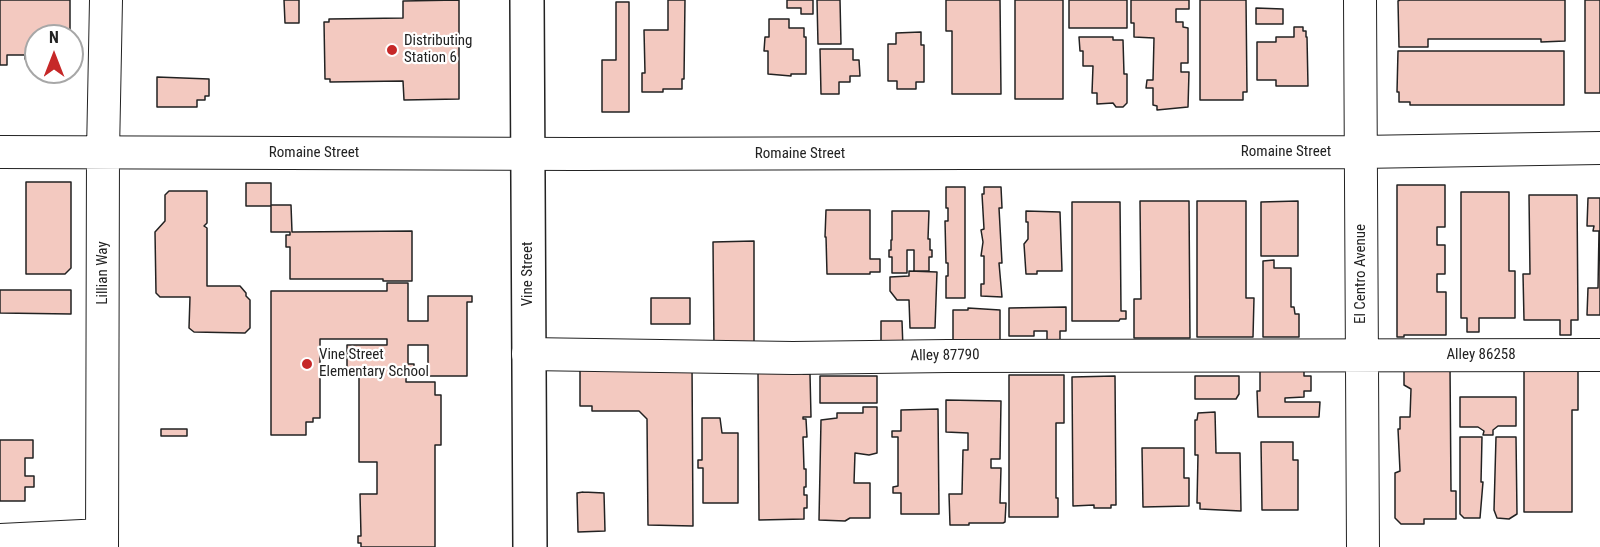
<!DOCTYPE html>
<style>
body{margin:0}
#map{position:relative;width:1600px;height:547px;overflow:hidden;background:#fff;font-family:"Roboto Condensed",sans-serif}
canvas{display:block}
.north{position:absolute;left:24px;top:24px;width:60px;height:60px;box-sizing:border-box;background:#fff;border:2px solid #a7a7a7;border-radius:50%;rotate:0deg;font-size:16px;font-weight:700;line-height:24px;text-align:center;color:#222}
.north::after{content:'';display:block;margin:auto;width:21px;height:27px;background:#c62828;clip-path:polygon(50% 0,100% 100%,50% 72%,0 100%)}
</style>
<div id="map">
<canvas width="1600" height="547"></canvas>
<div class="north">N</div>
</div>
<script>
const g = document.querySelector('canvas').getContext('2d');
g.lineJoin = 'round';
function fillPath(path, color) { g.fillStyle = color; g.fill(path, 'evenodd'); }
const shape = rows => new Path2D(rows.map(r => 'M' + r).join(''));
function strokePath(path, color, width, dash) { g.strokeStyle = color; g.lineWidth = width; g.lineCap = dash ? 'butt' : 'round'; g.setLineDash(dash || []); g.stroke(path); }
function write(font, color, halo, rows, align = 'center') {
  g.font = font + ' "Roboto Condensed",sans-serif'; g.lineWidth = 4.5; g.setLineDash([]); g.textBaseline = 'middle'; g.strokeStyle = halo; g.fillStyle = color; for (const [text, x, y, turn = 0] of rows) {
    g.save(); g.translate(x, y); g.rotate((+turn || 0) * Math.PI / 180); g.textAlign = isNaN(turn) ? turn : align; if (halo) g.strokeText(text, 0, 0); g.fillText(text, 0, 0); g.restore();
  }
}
const building = shape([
 [0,0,70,0,70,36,36,36,36,59,25,59,25,55,7,55,7,65,0,65,0,0],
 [284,0,299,0,299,23,285,23,284,0],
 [459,0,459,99,404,100,403,81,330,82,330,79,325,79,324,22,329,22,329,19,403,18,403,1,459,0],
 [668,0,685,0,684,79,682,79,682,89,663,89,663,92,642,92,642,73,645,73,644,30,668,30,668,0],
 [787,0,813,0,813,14,801,14,801,8,787,8,787,0],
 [817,0,840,0,841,44,818,44,817,0],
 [946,0,1000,0,1001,94,952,94,952,31,946,31,946,0],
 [1015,0,1063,0,1063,99,1015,99,1015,0],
 [1069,0,1127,0,1127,28,1069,28,1069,0],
 [1131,0,1189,0,1189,9,1176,9,1176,22,1183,22,1183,27,1188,28,1188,63,1181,63,1181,72,1189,72,1188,107,1157,110,1157,106,1153,105,1153,88,1146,88,1147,80,1153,80,1154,38,1134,37,1134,23,1131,23,1131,0],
 [1200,0,1246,0,1247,92,1243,92,1243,100,1200,100,1200,0],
 [1400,0,1565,0,1565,41,1541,42,1541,39,1428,39,1428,47,1399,47,1398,1,1400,0],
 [1585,0,1600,0,1600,93,1585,93,1585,0],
 [616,2,629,2,629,112,602,112,602,60,616,60,616,2],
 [1256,8,1283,9,1283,24,1256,24,1256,8],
 [769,19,789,19,789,28,804,28,804,37,806,37,806,74,791,74,791,76,768,74,768,51,764,51,765,37,769,37,769,19],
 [1294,27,1303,27,1303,31,1306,31,1306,37,1307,37,1308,86,1276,86,1276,80,1257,80,1257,42,1276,42,1276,37,1294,37,1294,27],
 [921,32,921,45,924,45,924,82,916,82,916,89,897,89,897,81,888,81,888,44,896,44,896,33,921,32],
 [1079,37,1113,37,1113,40,1123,40,1124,74,1127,74,1127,103,1123,107,1116,107,1113,103,1097,104,1097,93,1092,93,1093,66,1083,66,1083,51,1080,51,1079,37],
 [820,49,853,49,853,60,859,60,860,76,850,76,850,82,839,82,839,94,821,94,820,49],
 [1398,51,1564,51,1564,105,1410,105,1410,102,1399,102,1399,92,1397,92,1398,51],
 [157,77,209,79,209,96,205,96,205,100,197,100,197,107,157,107,157,77],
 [26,182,71,182,71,268,65,274,26,274,26,182],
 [246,183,271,183,271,206,246,206,246,183],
 [1397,185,1445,185,1445,227,1437,227,1437,245,1445,245,1445,274,1437,274,1437,292,1446,292,1446,335,1404,335,1404,337,1397,337,1397,185],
 [946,187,965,187,965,298,946,298,946,276,948,276,948,263,946,263,945,221,948,221,948,208,946,208,946,187],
 [984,187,1001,187,1002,208,999,208,1002,263,999,263,1002,297,981,296,981,284,984,284,984,256,981,256,983,242,981,230,984,229,982,194,984,194,984,187],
 [169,191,207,191,207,223,204,226,207,228,207,286,240,286,246,293,246,296,250,300,250,328,245,333,194,332,189,328,190,297,160,297,156,293,155,232,165,221,165,195,169,191],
 [1461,192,1509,192,1509,271,1515,271,1515,318,1479,318,1479,332,1467,332,1467,318,1461,318,1461,192],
 [1529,195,1577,195,1578,320,1571,320,1571,335,1560,335,1560,320,1524,320,1523,274,1530,274,1529,195],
 [1588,198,1600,198,1600,315,1587,315,1588,288,1598,288,1599,231,1593,231,1594,226,1587,226,1588,198],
 [1140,201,1189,201,1190,338,1134,338,1134,299,1141,299,1140,201],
 [1197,201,1246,201,1246,298,1254,298,1253,337,1197,337,1197,201],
 [1298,201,1298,256,1261,256,1261,202,1298,201],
 [1072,202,1120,202,1121,311,1126,311,1126,319,1120,319,1119,321,1072,321,1072,202],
 [271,205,291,205,292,232,412,231,412,281,383,281,383,279,290,279,290,247,286,247,286,235,290,235,290,232,271,232,271,205],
 [826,210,870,210,870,259,880,259,880,272,870,272,870,274,827,274,826,237,825,237,826,210],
 [892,211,929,211,928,239,930,239,930,250,932,250,932,257,929,257,929,271,914,271,914,250,907,250,907,273,892,273,892,257,889,257,889,250,891,250,891,240,892,240,892,211],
 [1026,211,1060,212,1062,271,1037,271,1037,274,1026,274,1024,244,1028,239,1028,222,1026,222,1026,211],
 [754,241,754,349,714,349,713,242,754,241],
 [1274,260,1274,268,1291,268,1291,307,1294,307,1295,314,1299,314,1299,337,1263,337,1263,261,1274,260],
 [909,271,937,272,935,328,910,328,909,300,897,300,890,291,890,277,909,276,909,271],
 [387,283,408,283,408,321,428,321,428,296,472,296,472,302,467,302,467,376,428,376,428,345,408,345,408,364,414,364,414,376,406,376,406,382,435,382,435,395,441,395,441,445,435,445,435,547,361,547,361,543,358,543,358,536,361,536,360,494,377,494,377,462,359,462,359,371,347,371,347,345,387,345,387,339,320,339,320,418,313,418,313,422,306,422,306,435,271,435,271,291,387,291,387,283],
 [0,290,71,290,71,314,0,313,0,290],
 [651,298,690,298,690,324,651,324,651,298],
 [1066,307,1066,331,1060,331,1060,342,1047,342,1047,331,1034,331,1034,336,1009,336,1009,308,1066,307],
 [968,308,1000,310,1000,344,953,344,953,310,968,310,968,308],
 [881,321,902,321,903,349,881,349,881,321],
 [1260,362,1304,362,1304,376,1311,376,1311,391,1304,391,1304,397,1285,398,1285,402,1320,402,1319,417,1258,417,1257,391,1260,391,1260,362],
 [692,364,693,526,648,525,647,419,639,411,592,411,592,406,580,406,580,365,692,364],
 [1450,367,1451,491,1456,491,1456,519,1424,519,1424,524,1401,524,1395,518,1395,473,1400,471,1398,429,1400,429,1400,417,1410,417,1411,389,1404,385,1404,370,1450,367],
 [1524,370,1578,370,1578,410,1572,410,1572,512,1524,512,1524,370],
 [803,372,803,374,810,374,811,417,803,417,803,419,806,419,807,437,803,437,804,469,806,469,806,487,804,487,804,495,807,495,807,508,804,508,804,519,759,520,758,373,803,372],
 [1009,375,1064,375,1064,423,1056,423,1056,498,1058,498,1058,517,1009,517,1009,375],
 [820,376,877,376,877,403,820,403,820,376],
 [1115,376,1116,505,1111,505,1111,508,1094,508,1094,505,1073,506,1072,377,1115,376],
 [1195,376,1239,376,1239,394,1236,399,1195,399,1195,376],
 [1460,397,1516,397,1516,426,1498,426,1493,430,1493,435,1483,435,1484,431,1478,427,1460,427,1460,397],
 [946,400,1001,401,1000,459,991,459,991,468,1001,468,1000,503,1006,503,1005,522,1003,523,969,523,969,525,950,525,949,494,962,494,963,450,968,450,968,433,946,432,946,400],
 [863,407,877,407,877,453,869,455,855,453,854,483,870,483,870,518,850,518,845,521,819,520,821,420,837,418,837,413,863,413,863,407],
 [938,409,939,514,901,514,901,493,893,493,893,487,898,486,898,437,892,437,892,431,901,431,901,410,938,409],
 [1215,412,1216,453,1240,453,1241,511,1200,509,1200,503,1197,503,1198,455,1195,455,1195,420,1197,420,1198,413,1215,412],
 [702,418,720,418,722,433,738,433,738,503,703,503,703,468,698,468,698,460,702,460,702,418],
 [161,429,187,429,187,436,161,436,161,429],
 [1460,437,1482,437,1481,482,1483,482,1480,518,1464,518,1460,514,1460,437],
 [1496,437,1516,437,1517,514,1509,519,1497,518,1494,510,1496,437],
 [0,440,33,440,33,458,25,458,25,476,34,476,34,487,25,487,25,501,0,501,0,440],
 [1261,442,1293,442,1293,460,1298,460,1298,510,1262,510,1261,442],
 [1142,448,1184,448,1184,478,1189,478,1189,506,1143,507,1142,448],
 [583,492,604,493,605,531,578,532,577,493,583,492]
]);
fillPath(building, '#f3c9c0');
strokePath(building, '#222', 1.5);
const minor = shape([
 [1360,0,1363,547],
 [0,152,576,154,1360,152,1600,148],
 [528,354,793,358,948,356,1600,355],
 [0,540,102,535],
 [102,547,103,152,106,0]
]);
const major = shape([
 [527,0,530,547]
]);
strokePath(minor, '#222', 34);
strokePath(major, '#222', 36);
strokePath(minor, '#fff', 32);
strokePath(major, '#fff', 33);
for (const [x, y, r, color] of [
 [392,50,6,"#c62828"],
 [307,364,6,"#c62828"]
]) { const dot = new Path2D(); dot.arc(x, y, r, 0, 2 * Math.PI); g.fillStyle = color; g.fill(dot); strokePath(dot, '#fff', 2); }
write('15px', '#222', '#fff', [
 ["Distributing",404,41],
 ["Station 6",404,58],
 ["Vine Street",319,355],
 ["Elementary School",319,372]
], 'left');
write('15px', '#222', '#fff', [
 ["Romaine Street",1286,152],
 ["Romaine Street",314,153],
 ["Romaine Street",800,154],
 ["Lillian Way",103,273,-90],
 ["Vine Street",528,274,-90],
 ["El Centro Avenue",1361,274,-90],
 ["Alley 86258",1481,355],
 ["Alley 87790",945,356,-1]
]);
</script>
